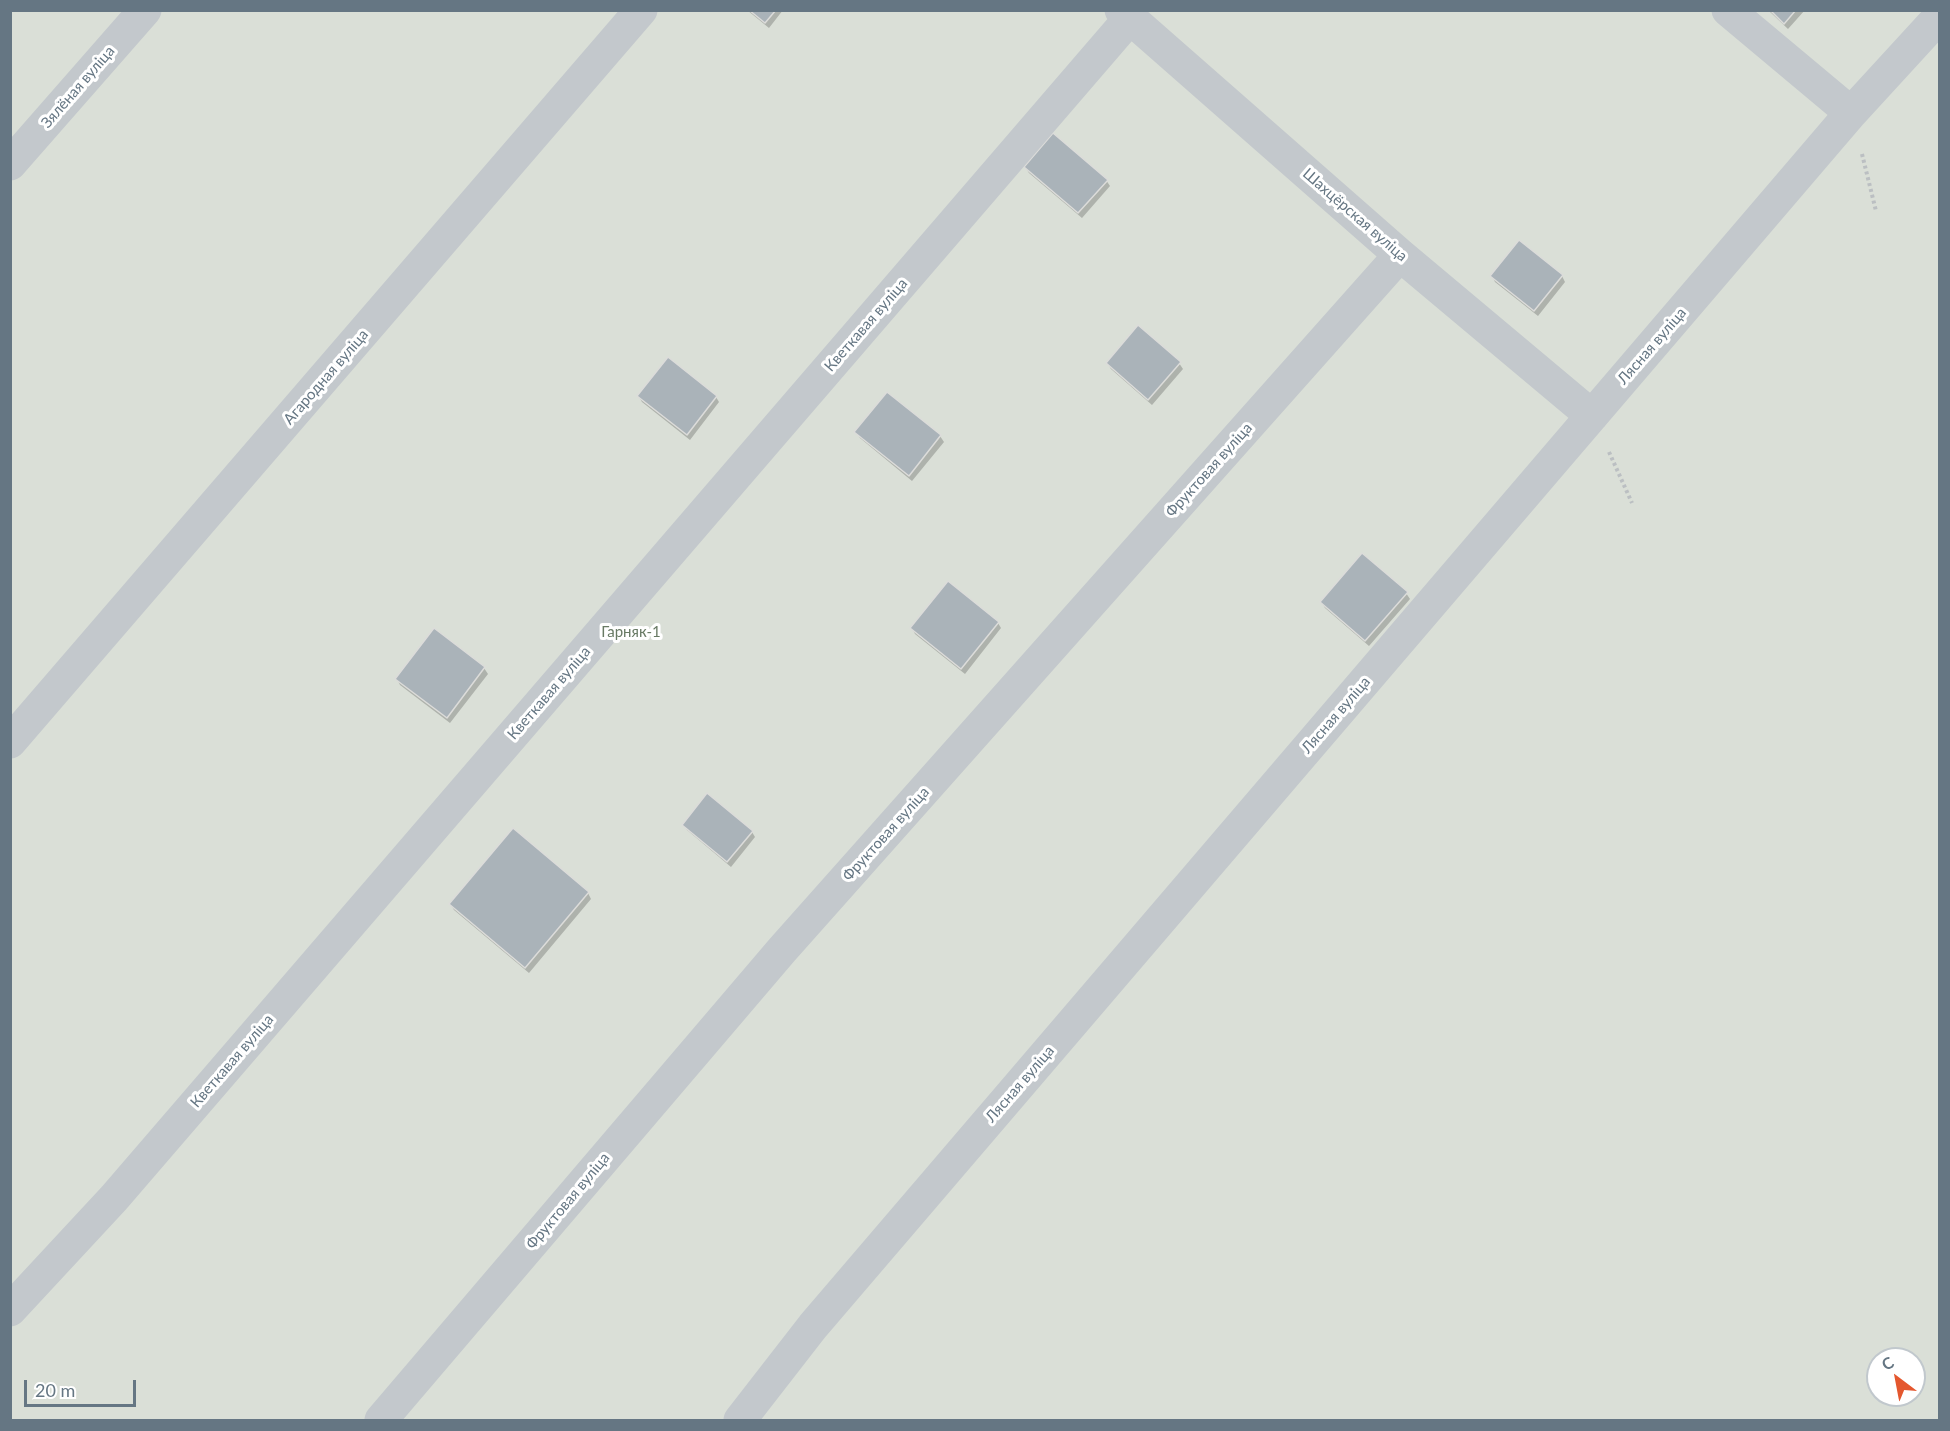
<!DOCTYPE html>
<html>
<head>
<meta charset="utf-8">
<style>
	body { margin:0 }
	#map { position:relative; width:1950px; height:1431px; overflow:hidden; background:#fafaf8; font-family:Lato,sans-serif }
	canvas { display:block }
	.frame { position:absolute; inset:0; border:12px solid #657683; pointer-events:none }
	.north { position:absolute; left:1866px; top:1347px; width:60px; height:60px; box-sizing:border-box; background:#fff; border:2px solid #c1c8cd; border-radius:50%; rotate:328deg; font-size:16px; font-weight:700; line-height:24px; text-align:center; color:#657683 }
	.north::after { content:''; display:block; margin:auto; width:21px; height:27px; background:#e4572e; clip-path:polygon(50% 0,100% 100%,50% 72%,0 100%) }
	.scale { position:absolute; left:24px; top:1380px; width:112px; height:27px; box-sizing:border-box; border:3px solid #657683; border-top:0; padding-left:8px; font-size:18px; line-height:21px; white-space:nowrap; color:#657683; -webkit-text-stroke:4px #fff; paint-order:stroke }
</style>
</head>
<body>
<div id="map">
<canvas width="1950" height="1431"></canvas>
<div class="frame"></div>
<div class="north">С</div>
<div class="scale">20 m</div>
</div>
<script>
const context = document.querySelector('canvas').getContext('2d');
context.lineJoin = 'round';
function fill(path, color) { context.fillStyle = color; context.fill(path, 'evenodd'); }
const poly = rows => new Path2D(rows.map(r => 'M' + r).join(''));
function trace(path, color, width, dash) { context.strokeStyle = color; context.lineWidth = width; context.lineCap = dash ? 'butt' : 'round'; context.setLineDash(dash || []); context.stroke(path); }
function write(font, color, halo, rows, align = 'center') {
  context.font = font + ' Lato,sans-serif'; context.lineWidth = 6; context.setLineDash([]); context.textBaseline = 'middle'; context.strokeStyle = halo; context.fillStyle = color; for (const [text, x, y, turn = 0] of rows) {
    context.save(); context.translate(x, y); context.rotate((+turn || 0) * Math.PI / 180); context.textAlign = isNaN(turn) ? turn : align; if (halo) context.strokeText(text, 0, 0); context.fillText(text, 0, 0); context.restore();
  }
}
fill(poly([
	[10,11,1939,11,1939,1420,11,1420],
	[1878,1359,1914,1359,1914,1395,1878,1395]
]), '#dadfd7');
fill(poly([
	[747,10,783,10,769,28],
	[1768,10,1805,10,1788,29],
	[1025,167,1106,180,1110,186,1082,218,1029,173],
	[1492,276,1562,276,1565,282,1538,316,1495,282],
	[1107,363,1179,363,1183,369,1152,405,1111,369],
	[639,397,716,397,719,402,690,440,642,402],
	[856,432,940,436,944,442,912,481,860,438],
	[1406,593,1410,599,1369,646,1325,608,1322,603],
	[998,623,1001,628,965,674,915,634,912,628],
	[484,668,488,674,450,723,400,685,397,679],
	[684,825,752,832,755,837,731,867,687,830],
	[588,893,591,899,529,973,454,910,451,905]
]), '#0003');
const building = poly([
	[749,10,776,10,765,23,749,10],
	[1770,10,1796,10,1784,24,1770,10],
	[1053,133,1108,180,1078,213,1024,167,1053,133],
	[1519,240,1563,275,1534,311,1490,276,1519,240],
	[1138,325,1181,362,1148,400,1106,363,1138,325],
	[668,357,717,396,687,435,637,396,668,357],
	[887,392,941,435,909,476,854,432,887,392],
	[1362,553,1408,592,1365,641,1320,602,1362,553],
	[948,581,999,622,961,669,910,628,948,581],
	[434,628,485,667,447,718,395,679,434,628],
	[707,793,753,831,727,862,682,825,707,793],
	[513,828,589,892,525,968,449,904,513,828]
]);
fill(building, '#aab3b9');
trace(building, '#dcdcda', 1.5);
trace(poly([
	[1862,154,1876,211],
	[1609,452,1632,503]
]), '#bbbfc2', 4, [3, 3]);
trace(poly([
	[1121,10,1400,255,1592,416],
	[1728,10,1851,113],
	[10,164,145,10],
	[10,742,641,10],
	[10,1310,114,1198,1130,18],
	[381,1420,782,950,1400,255],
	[740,1420,813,1326,1851,113,1940,16]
]), '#c3c8cc', 33);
write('15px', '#657683', '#fff', [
	["Зялёная вуліца",78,87,-49],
	["Шахцёрская вуліца",1355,215,41],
	["Кветкавая вуліца",866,325,-49],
	["Лясная вуліца",1652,346,-49],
	["Агародная вуліца",326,377,-49],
	["Фруктовая вуліца",1209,470,-48],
	["Кветкавая вуліца",549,693,-49],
	["Лясная вуліца",1336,715,-49],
	["Фруктовая вуліца",886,834,-48],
	["Кветкавая вуліца",232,1061,-49],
	["Лясная вуліца",1020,1084,-49],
	["Фруктовая вуліца",568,1201,-50]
]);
write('15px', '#687a64', '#fff', [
	["Гарняк-1",631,632]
]);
</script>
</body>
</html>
